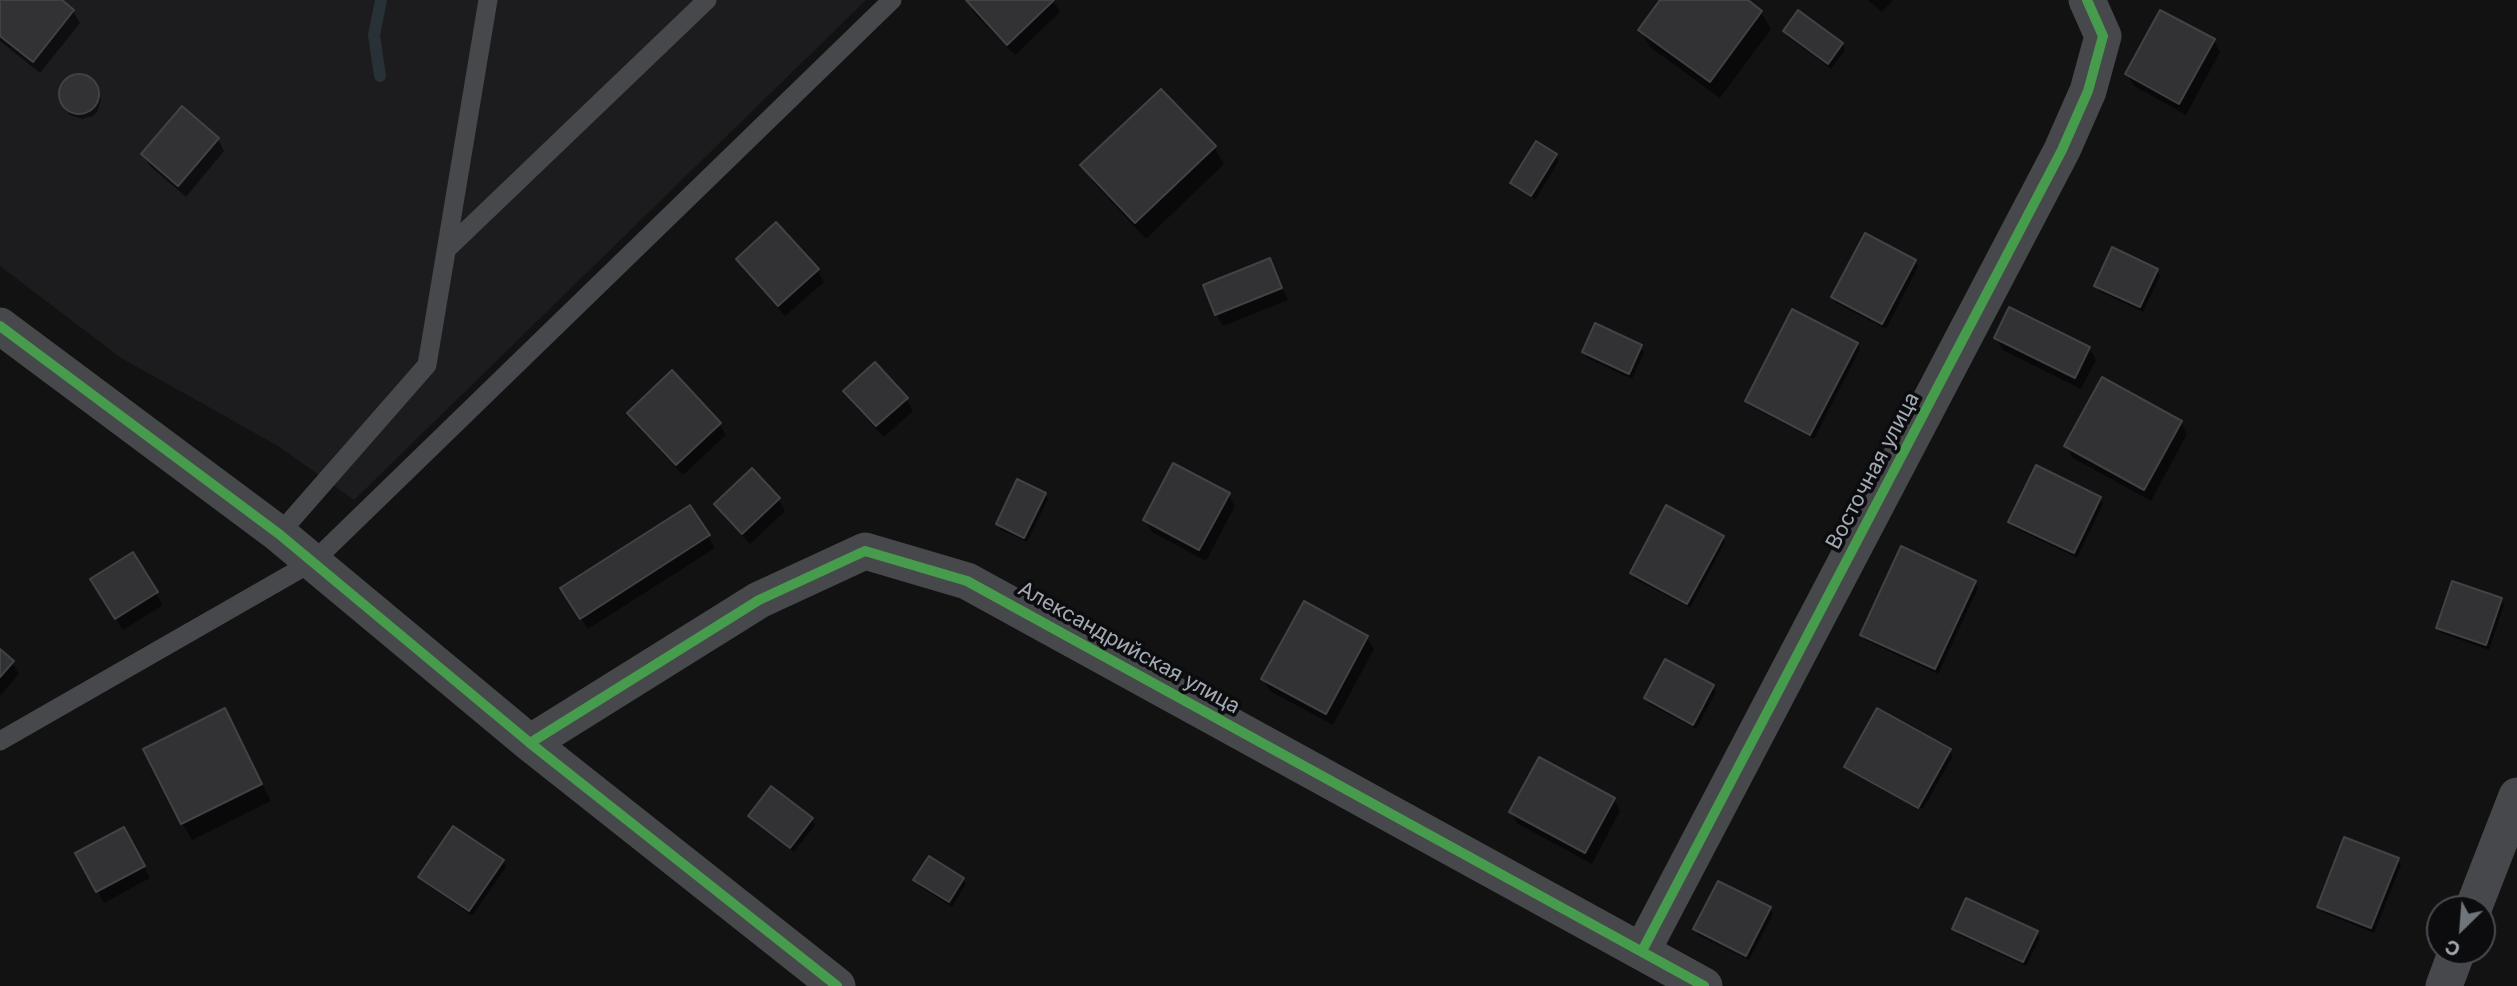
<!DOCTYPE html>
<html>
<head>
<meta charset="utf-8">
<style>
	body { margin:0 }
	#map { position:relative; width:2517px; height:986px; overflow:hidden; background:#121212; font-family:Inter,sans-serif }
	canvas { display:block }
	.north { position:absolute; left:2426px; top:895px; width:70px; height:70px; box-sizing:border-box; background:#0c0c0e; border:2px solid #484b50; border-radius:50%; rotate:205deg; font-size:19px; font-weight:700; line-height:28px; text-align:center; color:#a2aab4 }
	.north::after { content:''; display:block; margin:auto; width:24px; height:32px; background:#70757b; clip-path:polygon(50% 0,100% 100%,50% 72%,0 100%) }
</style>
</head>
<body>
<div id="map">
<canvas width="2517" height="986"></canvas>
<div class="north">С</div>
</div>
<script>
const context = document.querySelector('canvas').getContext('2d');
context.lineJoin = 'round';
function fill(path, color) { context.fillStyle = color; context.fill(path, 'evenodd'); }
const poly = rows => new Path2D(rows.map(r => 'M' + r).join(''));
function trace(path, color, width, dash) { context.strokeStyle = color; context.lineWidth = width; context.lineCap = dash ? 'butt' : 'round'; context.setLineDash(dash || []); context.stroke(path); }
function write(font, color, halo, rows, align = 'center') {
  context.font = font + ' Inter,sans-serif'; context.lineWidth = 7; context.setLineDash([]); context.textBaseline = 'middle'; context.strokeStyle = halo; context.fillStyle = color; for (const [text, x, y, turn = 0] of rows) {
    context.save(); context.translate(x, y); context.rotate((+turn || 0) * Math.PI / 180); context.textAlign = isNaN(turn) ? turn : align; if (halo) context.strokeText(text, 0, 0); context.fillText(text, 0, 0); context.restore();
  }
}
fill(poly([
	[0,0,866,0,354,500,278,446,121,358,0,266]
]), '#1c1c1e');
fill(poly([
	[0,0,59,0,73,11,80,23,40,73,0,41],
	[968,0,1053,0,1060,12,1015,55,974,13],
	[1662,0,1745,0,1761,12,1771,29,1720,98,1650,47,1640,30],
	[1868,0,1893,0,1882,12],
	[1785,32,1842,44,1845,50,1831,69,1788,37],
	[2213,40,2220,52,2186,115,2134,86,2127,74],
	[76,75,82,75,93,82,101,100,97,112,93,116,82,119,70,115,67,110,60,92,66,81],
	[218,139,224,151,186,197,150,166,143,155],
	[1214,147,1224,164,1146,239,1093,182,1083,165],
	[1556,155,1559,161,1535,200,1516,188,1512,183],
	[1866,235,1915,262,1918,267,1886,329,1836,303,1833,297],
	[738,259,817,270,824,282,785,316,745,271],
	[1269,260,1288,300,1223,326,1216,314],
	[2157,270,2160,276,2143,312,2099,291,2096,286],
	[1996,338,2089,348,2096,360,2081,389,2003,350],
	[1857,344,1860,349,1814,439,1750,406,1747,401],
	[1641,347,1644,352,1632,379,1587,358,1584,352],
	[846,392,906,399,913,411,884,437,852,403],
	[629,413,719,424,726,435,683,475,636,425],
	[2181,422,2187,434,2151,501,2073,458,2066,446],
	[751,470,779,500,785,511,750,544,723,516,716,504],
	[1045,494,1048,499,1027,542,1001,530,998,524],
	[1228,494,1235,506,1206,561,1152,532,1145,520],
	[2100,498,2103,504,2077,558,2013,527,2010,522],
	[708,536,715,548,588,629,569,601],
	[1722,537,1725,542,1690,608,1635,579,1632,573],
	[132,554,163,605,123,630,99,591],
	[1975,582,1978,588,1938,674,1865,640,1862,635],
	[2501,600,2504,605,2489,650,2441,633,2438,628],
	[1304,603,1367,638,1374,649,1333,725,1270,691,1263,679],
	[0,651,12,662,19,674,0,696],
	[1712,686,1716,692,1696,729,1649,704,1646,698],
	[234,728,271,801,192,840,182,823],
	[1950,751,1953,756,1923,809,1848,767,1848,771,1846,767],
	[1614,799,1620,811,1592,864,1518,824,1511,812],
	[750,816,812,819,815,825,794,852,753,822],
	[130,841,150,878,104,903,78,854],
	[2397,859,2401,865,2374,933,2322,912,2319,906],
	[503,861,506,867,472,916,424,882,420,877],
	[963,879,966,884,952,907,919,886,916,881],
	[1769,908,1773,914,1749,960,1698,935,1695,929],
	[1954,929,2036,932,2040,938,2026,966,1957,934]
]), '#0007');
trace(poly([
	[380,76,374,35,381,0]
]), '#283135', 12);
const building = poly([
	[0,0,62,0,74,10,33,62,0,36,0,0],
	[966,0,1054,0,1007,45,966,0],
	[1660,0,1748,0,1762,11,1710,82,1638,30,1660,0],
	[1798,10,1843,43,1828,64,1783,31,1798,10],
	[2160,10,2215,39,2179,104,2125,74,2160,10],
	'59 94a20 20 0 1 1 40 0a20 20 0 1 1-40 0Z',
	[1161,89,1216,146,1135,223,1080,165,1161,89],
	[182,106,219,138,178,186,141,154,182,106],
	[1536,141,1557,154,1531,196,1510,183,1536,141],
	[776,222,819,269,778,306,736,259,776,222],
	[1865,233,1916,260,1882,324,1831,297,1865,233],
	[2112,247,2158,269,2140,307,2094,286,2112,247],
	[1270,258,1282,288,1215,315,1203,285,1270,258],
	[2009,307,2090,347,2075,378,1994,338,2009,307],
	[1792,309,1858,343,1810,435,1745,401,1792,309],
	[1595,323,1642,345,1629,374,1582,352,1595,323],
	[875,362,908,398,876,426,843,391,875,362],
	[672,370,721,423,676,465,627,413,672,370],
	[2102,377,2182,421,2144,490,2064,446,2102,377],
	[1173,463,1230,493,1199,550,1143,520,1173,463],
	[2036,465,2101,497,2074,553,2008,522,2036,465],
	[752,468,780,498,742,534,714,504,752,468],
	[1017,479,1046,493,1024,538,996,524,1017,479],
	[690,505,710,535,580,619,560,588,690,505],
	[1666,505,1724,536,1687,604,1630,573,1666,505],
	[1901,546,1976,581,1935,669,1860,635,1901,546],
	[133,552,158,592,115,619,90,579,133,552],
	[2452,581,2502,598,2486,645,2436,628,2452,581],
	[1304,601,1368,636,1326,714,1261,679,1304,601],
	[0,649,14,661,0,677,0,649],
	[1665,659,1714,685,1693,725,1644,698,1665,659],
	[225,708,262,784,181,824,143,749,225,708],
	[1877,708,1951,749,1918,808,1844,767,1877,708],
	[1539,757,1615,798,1585,853,1509,812,1539,757],
	[771,786,813,818,790,848,748,816,771,786],
	[453,826,504,860,469,911,418,877,453,826],
	[124,827,145,866,96,892,75,853,124,827],
	[2344,837,2399,858,2371,928,2317,907,2344,837],
	[929,856,964,878,949,902,913,880,929,856],
	[1718,881,1771,907,1746,956,1693,929,1718,881],
	[1966,898,2038,931,2023,962,1952,929,1966,898]
]);
fill(building, '#323235');
trace(building, '#404346', 2);
trace(poly([
	[446,250,707,0],
	[279,534,427,365,488,0],
	[0,741,314,561,892,0]
]), '#46484b', 19);
trace(poly([
	[0,326,279,534,530,743,837,986],
	[530,743,759,600,865,551,967,581,1704,986],
	[2473,909,2517,796],
	[1642,951,2062,150,2088,91,2103,36,2087,0],
	[2444,986,2457,951]
]), '#46484b', 37);
trace(poly([
	[0,326,279,534,530,743,837,986],
	[530,743,759,600,865,551,967,581,1704,986],
	[1642,951,2062,150,2088,91,2103,36,2087,0]
]), '#469c4c', 10);
write('21px', '#a2aab4', '#0c0c0e', [
	["Восточная улица",1873,471,-62],
	["Александрийская улица",1129,648,29]
]);
</script>
</body>
</html>
